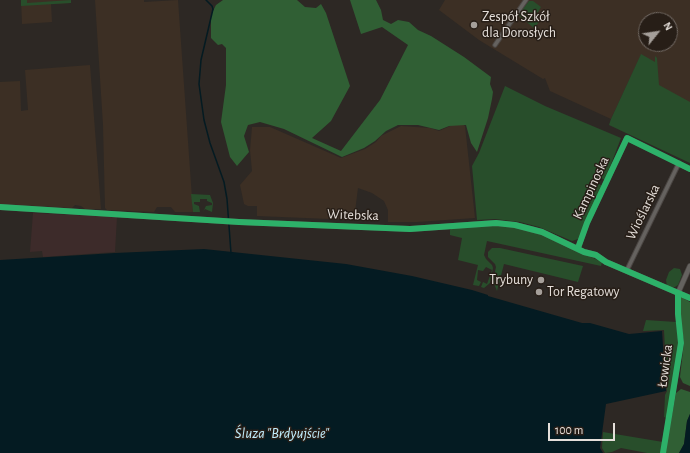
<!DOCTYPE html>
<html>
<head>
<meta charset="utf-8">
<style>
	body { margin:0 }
	#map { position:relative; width:690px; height:453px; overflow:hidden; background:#2d2824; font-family:"Alegreya Sans",sans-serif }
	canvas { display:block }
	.north { position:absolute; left:638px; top:12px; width:40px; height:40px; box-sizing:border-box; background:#271e17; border:1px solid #736b65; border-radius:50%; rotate:60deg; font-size:11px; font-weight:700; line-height:16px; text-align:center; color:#e5dfda }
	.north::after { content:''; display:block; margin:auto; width:14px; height:18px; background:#a59f9a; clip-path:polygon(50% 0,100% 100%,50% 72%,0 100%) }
	.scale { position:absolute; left:548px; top:423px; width:67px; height:18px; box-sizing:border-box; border:2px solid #e5dfda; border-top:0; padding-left:5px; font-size:12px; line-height:14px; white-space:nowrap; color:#e5dfda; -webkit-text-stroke:3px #271e17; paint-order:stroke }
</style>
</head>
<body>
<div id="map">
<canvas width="690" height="453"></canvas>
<div class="north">N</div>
<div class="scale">100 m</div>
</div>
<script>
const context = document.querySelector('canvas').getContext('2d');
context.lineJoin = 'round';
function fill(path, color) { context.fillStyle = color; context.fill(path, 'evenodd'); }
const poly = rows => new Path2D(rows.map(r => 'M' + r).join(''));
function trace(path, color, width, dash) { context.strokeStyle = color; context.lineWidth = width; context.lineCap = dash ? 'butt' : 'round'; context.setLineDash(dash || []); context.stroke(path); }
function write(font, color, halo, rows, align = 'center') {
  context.font = font + ' "Alegreya Sans",sans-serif'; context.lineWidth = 3; context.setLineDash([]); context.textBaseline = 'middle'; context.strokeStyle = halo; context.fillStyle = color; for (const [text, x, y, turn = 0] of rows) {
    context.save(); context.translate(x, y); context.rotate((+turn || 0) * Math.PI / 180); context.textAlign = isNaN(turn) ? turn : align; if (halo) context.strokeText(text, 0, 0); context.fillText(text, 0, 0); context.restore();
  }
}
fill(poly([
	[33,213,117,217,115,252,43,257,42,251,30,252]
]), '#3d2b2a');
fill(poly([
	[21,0,71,0,71,3,51,4,52,22,22,24],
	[95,0,144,0,144,2,178,0,193,212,175,212,171,207,157,207,154,212,107,210,105,208,103,125],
	[445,0,690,0,690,108,657,87,641,55,611,119,550,91,545,78,543,79,479,40,439,10],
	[646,20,670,20,670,44,646,44],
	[90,65,101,209,85,209,81,206,75,205,72,208,0,204,0,82,20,81,21,111,28,110,25,70],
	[459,122,465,126,475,218,417,222,388,222,388,210,384,201,372,193,358,188,354,220,257,216,257,206,248,206,244,204,240,185,252,171,250,150,252,127,270,127,341,158,365,149,376,142,381,136,401,126,430,128,439,131]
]), '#3c2f24');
fill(poly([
	[21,0,27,0,27,3,71,0,71,3,21,6],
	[529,1,533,1,541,7,535,17,540,21,534,28,518,15],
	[641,54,655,62,655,56,657,58,659,85,690,102,690,163,609,125,611,119],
	[505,86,545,106,621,138,605,180,601,178,598,183,602,186,585,222,578,239,572,241,539,227,520,222,495,219,477,220,472,166,479,153],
	[191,194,210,195,213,203,212,212,205,209,203,212,206,206,212,205,212,203,207,201,207,199,200,199,200,202,194,202,194,204,199,206,200,212,193,212],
	[496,225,520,228,545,236,602,262,601,266,487,241,484,255,486,259,492,265,493,268,490,283,484,288,481,287,483,282,487,284,492,270,486,267,483,271,478,270,477,280,481,282,479,286,473,285,478,265,458,260,462,238,450,235,450,230,452,228],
	[492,248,500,248,583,266,578,282,504,264,497,291,493,281,496,267,495,264,488,257,488,252],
	[674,268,680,269,682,275,678,285,675,287,670,287,667,286,666,280,669,272],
	[646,320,676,322,679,345,667,418,664,417,665,395,667,391,664,330,643,331],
	[603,432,663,442,661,453,647,453,621,448,612,452,605,453,602,448]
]), '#284e2b');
fill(poly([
	[223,0,297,0,305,7,316,8,321,4,326,13,350,86,331,121,312,138,341,151,380,100,408,45,382,27,361,34,350,0,376,0,381,10,383,20,391,24,398,20,409,22,418,30,431,36,464,57,491,77,490,84,493,92,492,99,488,118,477,152,471,143,466,125,449,126,439,130,418,125,398,125,386,131,375,141,364,148,342,157,284,129,260,122,248,125,244,136,249,152,237,166,230,157,221,122,226,85,226,48,222,44,218,45,211,38,211,15,216,5],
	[681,297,690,302,690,386,683,383,680,377,684,342,679,312],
	[681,389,690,392,690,414,687,421,684,444,679,453,665,453,676,393]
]), '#305f34');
fill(poly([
	[204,249,346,264,412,276,472,290,488,295,488,296,575,321,582,323,590,323,629,334,662,331,666,391,606,404,600,448,603,453,0,453,0,260,115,253],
	[690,414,690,453,679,453,684,444,687,421]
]), '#041b22');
trace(poly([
	[206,0,212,6,213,9,201,60,199,84,204,120,210,143,224,182,227,199,231,253]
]), '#041b22', 1.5);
const minor = poly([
	[495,45,526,0],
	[578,248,587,223,627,138,690,169],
	[627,270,679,163],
	[665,442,681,343,678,314,678,293]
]);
const tertiary = poly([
	[0,207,239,222,410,229,496,223,515,225,542,232,584,252,596,255,606,262,690,298],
	[678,293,690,266]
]);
trace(minor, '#4b4643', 5.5);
trace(tertiary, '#4b4643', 6);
trace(minor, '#65625f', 3.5);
trace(tertiary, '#65625f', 4.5);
trace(poly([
	[0,207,239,222,410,229,496,223,515,225,542,232,584,252,596,255,606,262,690,298],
	[578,248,587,223,627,138,690,169],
	[663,453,681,343,678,314,678,293]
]), '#2db169', 6);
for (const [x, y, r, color] of [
	[474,25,4,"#a59f9a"],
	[541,280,4,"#a59f9a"],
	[539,292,4,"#a59f9a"]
]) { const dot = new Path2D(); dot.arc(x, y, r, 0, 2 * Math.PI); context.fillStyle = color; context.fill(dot); trace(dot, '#271e17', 1.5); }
write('14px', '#e5dfda', '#271e17', [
	["Zespół Szkół",482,17],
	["dla Dorosłych",482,33],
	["Trybuny",533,280,"right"],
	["Tor Regatowy",547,292]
], 'left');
write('14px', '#e5dfda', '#271e17', [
	["Kampinoska",591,188,-65],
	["Wioślarska",643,212,-64],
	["Witebska",353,215,2],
	["Łowicka",665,366,-82]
]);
write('italic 15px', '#c0edfc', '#271e17', [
	["Śluza \"Brdyujście\"",282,433]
]);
</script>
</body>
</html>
